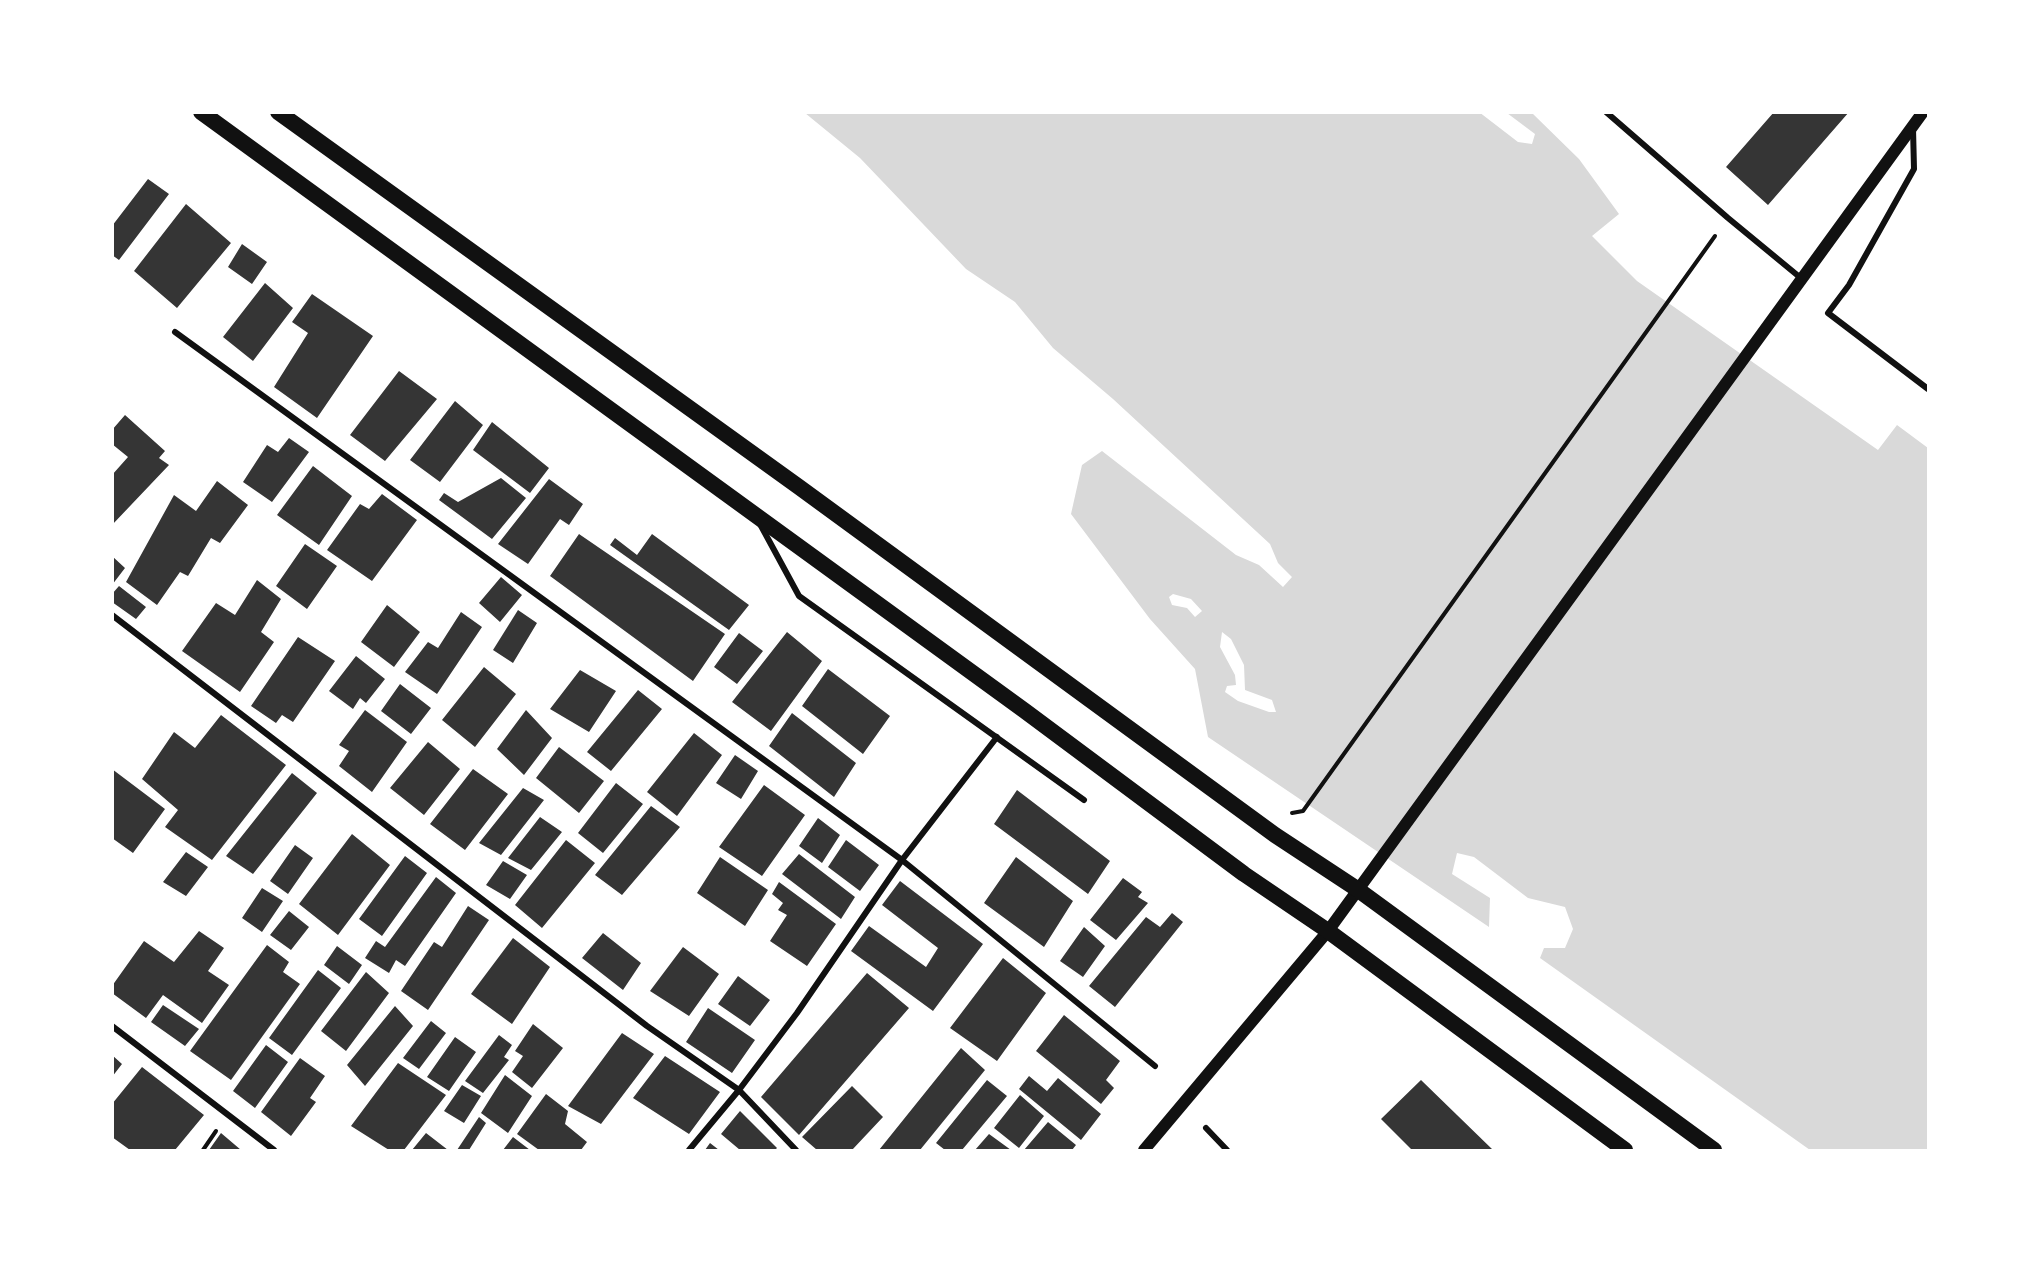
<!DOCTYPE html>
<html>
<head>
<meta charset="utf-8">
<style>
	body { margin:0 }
	#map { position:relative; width:2041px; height:1263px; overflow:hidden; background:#fff; font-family:"Source Sans 3",sans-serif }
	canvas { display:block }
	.frame { position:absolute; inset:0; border:114px solid #fff; pointer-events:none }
</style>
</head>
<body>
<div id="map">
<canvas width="2041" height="1263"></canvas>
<div class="frame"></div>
</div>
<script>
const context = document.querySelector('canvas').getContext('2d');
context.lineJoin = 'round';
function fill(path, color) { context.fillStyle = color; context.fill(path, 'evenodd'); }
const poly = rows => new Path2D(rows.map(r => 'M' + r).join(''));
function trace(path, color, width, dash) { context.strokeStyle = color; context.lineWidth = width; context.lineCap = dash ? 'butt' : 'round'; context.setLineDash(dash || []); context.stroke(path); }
fill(poly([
	[1479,112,1518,142,1532,144,1535,134,1507,113,1532,113,1579,159,1619,214,1592,236,1637,281,1878,450,1897,425,1928,448,1928,1150,1810,1150,1540,958,1544,948,1565,948,1573,929,1565,907,1528,898,1474,857,1457,853,1452,874,1490,898,1489,927,1208,737,1195,669,1150,619,1071,514,1082,465,1102,451,1236,555,1259,565,1283,587,1292,577,1278,563,1270,544,1113,399,1053,348,1015,302,966,269,860,158,805,113],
	[1173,594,1191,599,1202,611,1195,617,1187,608,1172,605,1169,597],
	[1222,632,1231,639,1244,665,1245,690,1272,700,1276,712,1269,712,1238,701,1225,692,1227,686,1236,685,1235,675,1220,647]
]), '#d9d9d9');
fill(poly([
	[1774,112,1849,112,1768,205,1726,167],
	[148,179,169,194,119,260,112,255,112,226],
	[186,204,231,243,177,308,134,271],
	[242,244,267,262,252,284,228,267],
	[265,283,293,308,253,361,223,337],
	[312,294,373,336,317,418,274,387,308,333,292,322],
	[399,371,437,399,385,461,350,435],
	[455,401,483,425,440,482,410,460],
	[125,415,165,451,159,458,169,465,112,525,112,475,128,457,112,444,112,430],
	[492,422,549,468,530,493,473,450],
	[289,438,309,452,272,502,243,482,267,445,278,452],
	[313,466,352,496,319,545,277,515],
	[501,478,526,498,492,539,439,500,444,493,458,502],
	[549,479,583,504,569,525,560,519,528,564,498,544],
	[217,481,248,505,220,543,211,538,188,576,180,572,157,605,126,582,174,495,196,511],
	[382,494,417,520,372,581,327,550,360,504,369,509],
	[579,534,725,634,693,681,550,576],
	[652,534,749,605,729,630,610,545,615,538,637,555],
	[305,544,337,566,307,609,276,586],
	[112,556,125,568,112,585],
	[501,577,522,595,500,622,479,603],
	[257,580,281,599,261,632,274,642,240,692,182,651,216,603,235,615],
	[119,586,146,607,136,619,112,602,112,594],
	[387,605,420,632,394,667,361,642],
	[518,610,537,623,513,663,493,650],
	[461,612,482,627,437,694,405,672,428,642,438,648],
	[787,632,822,661,771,731,732,702],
	[739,633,763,651,737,684,714,667],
	[298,637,335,661,293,722,282,715,276,723,251,706],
	[356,656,385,679,366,703,360,698,353,709,329,691],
	[484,667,516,694,475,747,442,720],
	[828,669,890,716,863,754,802,706],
	[580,670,616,691,589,732,550,709],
	[400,684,431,708,411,734,381,711],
	[638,690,662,709,611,771,587,752],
	[365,710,407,742,372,792,339,766,349,751,339,745],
	[526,710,552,738,524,775,497,749],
	[792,713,856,763,834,797,769,746],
	[221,715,286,765,212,860,165,827,178,810,142,779,174,732,195,748],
	[694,733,722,755,677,816,647,792],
	[428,742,460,769,424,815,390,788],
	[559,747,604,781,579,813,536,778],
	[735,755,758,771,741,799,716,783],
	[112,769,165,809,133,853,112,838],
	[473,769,508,794,465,850,430,824],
	[292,773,317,793,253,874,226,856],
	[616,783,643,804,603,853,578,833],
	[764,785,805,815,762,876,719,847],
	[523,788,544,800,501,855,479,843],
	[1017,790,1110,861,1088,894,994,824],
	[651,806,680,827,622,895,595,875],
	[540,817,562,832,531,870,508,858],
	[818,818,840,835,822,863,799,846],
	[352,834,390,865,338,935,299,904],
	[566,840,595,863,542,928,515,905],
	[846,840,879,865,860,891,828,867],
	[295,845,313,858,288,894,270,881],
	[186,852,208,867,186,896,163,882],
	[799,854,855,897,841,919,782,874],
	[405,856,427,873,382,936,359,919],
	[720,857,768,890,745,926,697,893],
	[1016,857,1073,901,1044,947,984,903],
	[503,861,527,875,510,899,486,885],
	[436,877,456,893,405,966,396,960,389,973,365,958,376,941,385,947],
	[1123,878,1142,892,1138,897,1148,903,1116,940,1090,920],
	[900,881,983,944,933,1011,851,951,869,926,926,967,938,948,882,905],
	[779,882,836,924,807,966,770,941,787,915,778,910,783,903,772,894],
	[262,888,283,901,262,932,242,918],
	[468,906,489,920,428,1010,401,991,434,942,442,947],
	[289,911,309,927,291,950,270,935],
	[1172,913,1183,922,1115,1007,1089,986,1146,917,1160,927],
	[1084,927,1105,946,1083,977,1060,961],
	[199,931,224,948,208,971,229,985,202,1023,163,995,146,1018,112,993,112,986,144,941,174,962],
	[603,933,641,963,623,990,582,958],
	[513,938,550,967,512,1024,471,994],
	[267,945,289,962,283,972,300,984,231,1080,190,1051],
	[337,946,362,965,349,984,324,965],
	[683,947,719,974,689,1016,650,991],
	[1003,958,1046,993,997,1061,950,1028],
	[318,970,341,988,292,1055,269,1038],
	[366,972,389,993,346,1051,321,1031],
	[867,973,909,1008,799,1135,761,1097],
	[738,976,770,1000,750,1026,718,1004],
	[163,1005,199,1029,185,1046,151,1022],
	[395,1006,413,1026,365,1086,347,1065],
	[708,1008,755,1040,732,1073,686,1042],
	[1064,1015,1120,1061,1106,1080,1114,1088,1101,1104,1036,1051],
	[431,1021,446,1033,419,1069,403,1058],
	[533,1024,563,1048,532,1088,512,1072,523,1056,515,1051],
	[622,1033,654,1054,601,1124,568,1106],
	[499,1035,512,1045,504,1057,509,1060,483,1093,465,1081],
	[455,1037,476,1052,449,1091,427,1077],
	[266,1045,288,1062,255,1108,233,1091],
	[961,1048,985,1070,920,1150,879,1150],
	[112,1055,122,1064,112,1077],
	[665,1056,720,1092,689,1134,633,1098],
	[300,1058,325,1076,310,1098,316,1102,291,1136,261,1112],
	[398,1063,446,1095,404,1150,389,1150,351,1126],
	[142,1067,204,1115,175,1150,130,1150,112,1137,112,1104],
	[505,1075,532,1096,508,1133,481,1113],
	[1029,1076,1047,1091,1058,1078,1101,1114,1081,1140,1019,1089],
	[987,1080,1007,1096,962,1150,945,1150,936,1143],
	[1421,1080,1493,1150,1412,1150,1381,1119],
	[462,1085,481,1096,464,1123,444,1111],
	[852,1086,883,1117,852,1150,817,1150,802,1137],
	[546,1094,568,1111,565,1124,587,1142,581,1150,539,1150,517,1134],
	[1020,1095,1044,1116,1019,1148,994,1128],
	[740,1111,777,1148,775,1150,740,1150,721,1134],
	[479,1117,486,1123,469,1150,457,1150],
	[1048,1122,1076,1145,1072,1150,1024,1150],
	[221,1133,241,1150,209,1150],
	[426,1133,448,1150,412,1150],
	[989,1134,1011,1150,975,1150],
	[513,1137,530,1150,503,1150],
	[710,1143,719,1150,705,1150]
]), '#353535');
trace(poly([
	[1292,813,1303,811,1715,236],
	[203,1150,216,1131]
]), '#111', 4);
trace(poly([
	[1606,112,1728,218,1802,279],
	[1913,128,1914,169,1849,285,1828,313,1928,389],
	[175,332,902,860,1155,1066],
	[760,524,799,596,1084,800],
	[112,615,647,1026,739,1090,796,1150],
	[112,1026,274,1150],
	[1206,1128,1227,1150],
	[689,1150,739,1090,797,1013,902,860,997,737]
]), '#111', 6);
trace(poly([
	[1144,1150,1328,931,1923,112]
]), '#111', 12);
trace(poly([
	[201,112,1025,711,1244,874,1328,931,1625,1150],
	[278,112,799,487,1275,835,1357,889,1714,1150]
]), '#111', 16);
</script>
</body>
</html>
